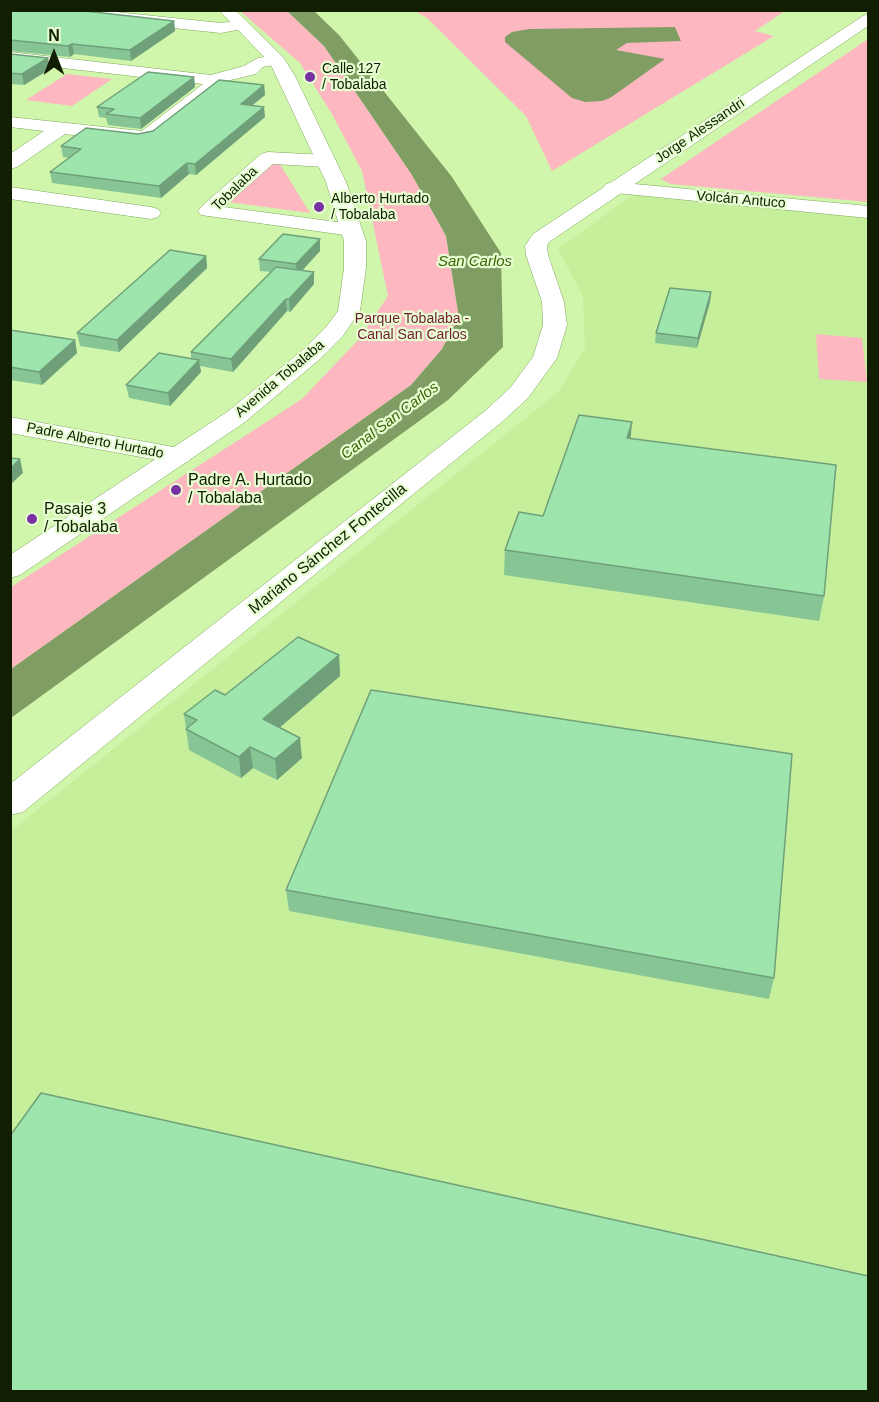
<!DOCTYPE html>
<html>
<head>
<meta charset="utf-8">
<style>
	body { margin:0 }
	#map { position:relative; width:879px; height:1402px; overflow:hidden; background:#d0f6ab; font-family:Arial,sans-serif }
	canvas { display:block }
	.frame { position:absolute; inset:0; border:12px solid #111e02; pointer-events:none }
	.north { position:absolute; left:24px; top:24px; width:60px; height:60px; -webkit-text-stroke:4px #e6fed1; paint-order:stroke; rotate:0deg; font-size:16px; font-weight:700; line-height:24px; text-align:center; color:#111e02 }
	.north::after { content:''; display:block; margin:auto; width:21px; height:27px; background:#111e02; clip-path:polygon(50% 0,100% 100%,50% 72%,0 100%) }
</style>
</head>
<body>
<div id="map">
<canvas width="879" height="1402"></canvas>
<div class="frame"></div>
<div class="north">N</div>
</div>
<script>
const context = document.querySelector('canvas').getContext('2d');
context.lineJoin = 'round';
function fill(path, color) { context.fillStyle = color; context.fill(path, 'evenodd'); }
const poly = rows => new Path2D(rows.map(r => 'M' + r).join(''));
function trace(path, color, width, dash) { context.strokeStyle = color; context.lineWidth = width; context.lineCap = dash ? 'butt' : 'round'; context.setLineDash(dash || []); context.stroke(path); }
function write(font, color, halo, rows, align = 'center') {
  context.font = font + ' Arial,sans-serif'; context.lineWidth = 4.5; context.setLineDash([]); context.textBaseline = 'middle'; context.strokeStyle = halo; context.fillStyle = color; for (const [text, x, y, turn = 0] of rows) {
    context.save(); context.translate(x, y); context.rotate((+turn || 0) * Math.PI / 180); context.textAlign = isNaN(turn) ? turn : align; if (halo) context.strokeText(text, 0, 0); context.fillText(text, 0, 0); context.restore();
  }
}
fill(poly([
	[632,195,868,217,868,1391,11,1392,11,831,558,392,585,348,583,296,558,249]
]), '#c6ef9c');
fill(poly([
	[240,11,287,11,324,46,412,175,446,236,458,312,454,326,442,349,411,385,11,669,11,587,302,399,360,338,388,296,362,171,332,114,300,63],
	[415,11,785,11,755,31,774,36,552,171,526,116,427,18],
	[868,39,868,202,671,184,661,179],
	[67,74,112,79,72,106,26,100],
	[276,158,310,213,228,202],
	[816,334,862,338,867,382,819,379]
]), '#fdb7c0');
fill(poly([
	[287,11,314,11,339,35,452,177,501,253,503,347,448,400,11,718,11,669,411,385,442,349,454,326,458,312,446,236,412,175,324,46],
	[675,27,681,41,627,43,616,50,665,59,610,98,602,101,585,102,572,98,505,42,505,37,512,32,529,29]
]), '#809d63');
const street = poly([
	[41,10,97,10,221,23,242,20,250,25,247,28,221,33,48,15,41,10],
	[10,52,211,75,244,66,258,58,277,55,285,60,283,63,263,67,256,74,222,82,220,87,154,140,140,143,65,134,17,167,10,169,10,154,44,131,10,127,10,117,142,131,203,84,10,62,10,52],
	[268,152,326,155,333,157,336,161,333,165,326,167,273,164,224,207,352,224,359,226,362,230,359,234,352,236,201,215,198,211,201,207,261,154,268,152],
	[613,182,868,206,868,218,606,192,603,188,606,184,613,182],
	[10,187,151,207,158,209,161,213,158,217,151,219,10,199,10,187],
	[10,417,179,448,188,450,192,456,188,462,179,464,10,433,10,417]
]);
const secondary = poly([
	[219,10,235,10,283,57,295,76,346,182,366,241,366,268,360,311,342,337,320,359,245,422,20,575,10,578,10,555,227,412,304,349,326,327,338,311,344,268,344,241,326,182,270,63,219,10],
	[868,14,868,26,549,242,547,246,548,255,564,302,567,325,557,358,528,398,503,421,23,812,10,815,10,784,485,411,510,388,533,357,543,325,542,302,526,255,525,246,533,234,863,16,868,14]
]);
trace(street, '#82a55e', 1);
trace(secondary, '#82a55e', 1);
fill(street, '#fff');
fill(secondary, '#fff');
fill(poly([
	[10,10,174,21,175,31,131,61,74,54,70,57,10,51],
	[10,54,48,58,50,69,24,85,10,84],
	[194,77,195,87,141,129,108,125,106,118,99,117,97,107],
	[264,85,265,95,253,105,265,117,196,175,189,174,161,198,52,183,50,172,69,158,63,157,61,146,153,131],
	[320,239,320,251,302,271,314,284,290,312,287,311,233,372,200,366,201,372,170,406,129,398,126,385,191,358,191,352,271,272,260,271,259,259],
	[206,256,207,268,119,352,80,346,77,333],
	[711,292,710,302,697,348,655,343,656,333],
	[10,330,75,340,77,353,42,385,10,380],
	[630,439,824,596,819,621,504,575,505,550],
	[339,655,340,676,280,727,302,758,277,780,253,768,241,778,189,750,184,714],
	[286,890,774,978,769,999,289,911]
]), '#88c595');
fill(poly([
	[174,21,175,31,131,61,130,50],
	[72,44,74,54,70,57,68,46],
	[48,58,50,69,24,85,22,74],
	[194,77,195,87,141,129,140,118],
	[264,85,265,95,241,114,241,104],
	[264,107,265,117,196,175,195,164],
	[187,163,189,174,161,198,159,186],
	[320,239,320,251,297,276,296,264],
	[206,256,207,268,119,352,117,340],
	[314,272,314,284,290,312,289,299],
	[711,292,710,302,697,348,698,338],
	[286,299,287,311,233,372,231,359],
	[75,340,77,353,42,385,39,372],
	[199,360,201,372,170,406,168,393],
	[632,422,630,446,627,438],
	[20,459,23,473,10,485,10,469],
	[339,655,340,676,265,740,263,719],
	[300,738,302,758,277,780,275,759],
	[250,747,253,768,241,778,239,757]
]), '#6fa079');
const building = poly([
	[10,10,76,10,174,21,130,50,72,44,68,46,10,40,10,10],
	[10,54,48,58,22,74,10,73,10,54],
	[148,72,194,77,140,118,106,114,114,109,97,107,148,72],
	[219,80,264,85,241,104,264,107,195,164,187,163,159,186,50,172,81,149,61,146,86,128,138,134,153,131,219,80],
	[283,234,320,239,296,264,259,259,283,234],
	[170,250,206,256,117,340,77,333,170,250],
	[276,267,314,272,289,299,286,299,231,359,191,352,276,267],
	[670,288,711,292,698,338,656,333,670,288],
	[10,330,75,340,39,372,10,367,10,330],
	[159,353,199,360,168,393,126,385,159,353],
	[579,415,632,422,627,438,836,465,824,596,505,550,519,512,543,516,579,415],
	[10,458,20,459,10,469,10,458],
	[298,637,339,655,263,719,300,738,275,759,250,747,239,757,186,729,197,720,184,714,215,690,225,695,298,637],
	[371,690,792,754,774,978,286,890,371,690],
	[41,1093,868,1276,868,1392,10,1392,10,1136,41,1093]
]);
fill(building, '#9ee5ad');
trace(building, '#6fa079', 1.5);
for (const [x, y, r, color] of [
	[310,77,6,"#7830a3"],
	[319,207,6,"#7830a3"],
	[176,490,6,"#7830a3"],
	[32,519,6,"#7830a3"]
]) { const dot = new Path2D(); dot.arc(x, y, r, 0, 2 * Math.PI); context.fillStyle = color; context.fill(dot); trace(dot, '#e6fed1', 2); }
write('14px', '#111e02', '#e6fed1', [
	["Calle 127",322,69],
	["/ Tobalaba",322,85],
	["Alberto Hurtado",331,199],
	["/ Tobalaba",331,215]
], 'left');
write('14px', '#111e02', '#e6fed1', [
	["Jorge Alessandri",700,131,-34],
	["Tobalaba",235,189,-44],
	["Volcán Antuco",741,200,5],
	["Avenida Tobalaba",280,379,-40],
	["Padre Alberto Hurtado",95,441,11]
]);
write('14px', '#721d32', '#e6fed1', [
	["Parque Tobalaba -",412,319],
	["Canal San Carlos",412,335]
]);
write('italic 15px', '#41640b', '#e6fed1', [
	["San Carlos",475,262],
	["Canal San Carlos",390,421,-37]
]);
write('16px', '#111e02', '#e6fed1', [
	["Padre A. Hurtado",188,481],
	["/ Tobalaba",188,499],
	["Pasaje 3",44,510],
	["/ Tobalaba",44,528]
], 'left');
write('16px', '#111e02', '#e6fed1', [
	["Mariano Sánchez Fontecilla",328,549,-39]
]);
</script>
</body>
</html>
